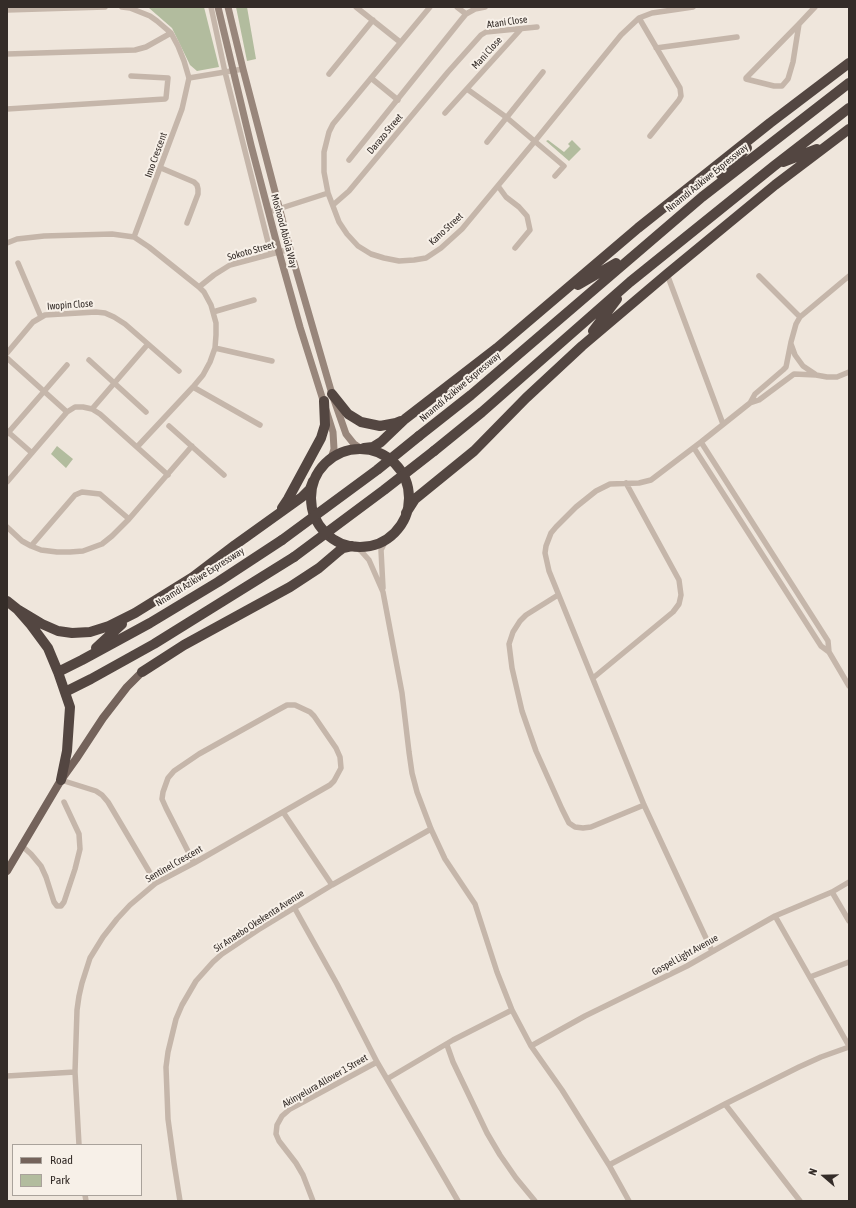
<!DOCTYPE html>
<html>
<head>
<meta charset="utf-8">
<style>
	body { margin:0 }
	#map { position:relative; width:856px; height:1208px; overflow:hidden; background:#efe6dc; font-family:"Asap Condensed",sans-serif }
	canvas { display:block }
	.frame { position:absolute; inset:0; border:8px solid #342c28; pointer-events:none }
	.legend { position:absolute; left:12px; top:1144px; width:130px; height:52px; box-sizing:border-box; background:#f7f0e8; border:1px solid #a9a29b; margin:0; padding:5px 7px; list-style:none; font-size:12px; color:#342c28 }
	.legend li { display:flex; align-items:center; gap:8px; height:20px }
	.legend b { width:20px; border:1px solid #a9a29b }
	.north { position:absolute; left:804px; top:1156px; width:40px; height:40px; -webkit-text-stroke:3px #f7f0e8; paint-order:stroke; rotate:290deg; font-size:11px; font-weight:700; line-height:16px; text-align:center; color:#342c28 }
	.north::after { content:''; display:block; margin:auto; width:14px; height:18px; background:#342c28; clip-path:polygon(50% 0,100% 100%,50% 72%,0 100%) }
</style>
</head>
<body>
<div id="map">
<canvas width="856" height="1208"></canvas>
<div class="frame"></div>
<ul class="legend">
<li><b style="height:5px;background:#74635b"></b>Road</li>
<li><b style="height:11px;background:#b2bc9e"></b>Park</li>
</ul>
<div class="north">N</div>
</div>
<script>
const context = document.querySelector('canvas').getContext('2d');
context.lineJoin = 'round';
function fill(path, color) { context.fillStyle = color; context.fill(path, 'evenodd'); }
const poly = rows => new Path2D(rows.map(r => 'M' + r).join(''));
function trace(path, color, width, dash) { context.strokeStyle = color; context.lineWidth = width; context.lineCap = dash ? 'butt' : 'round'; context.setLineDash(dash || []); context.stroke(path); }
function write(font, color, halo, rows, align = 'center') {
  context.font = font + ' "Asap Condensed",sans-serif'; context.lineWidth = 4; context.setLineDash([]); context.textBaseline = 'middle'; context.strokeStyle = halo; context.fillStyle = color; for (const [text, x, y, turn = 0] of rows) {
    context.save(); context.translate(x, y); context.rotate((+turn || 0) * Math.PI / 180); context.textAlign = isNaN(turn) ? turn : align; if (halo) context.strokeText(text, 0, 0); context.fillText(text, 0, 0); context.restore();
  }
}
fill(poly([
	[149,7,204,7,219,67,197,71,190,65,172,28,149,8],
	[236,7,247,7,256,59,247,61],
	[548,140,564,152,570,146,568,144,572,140,581,149,569,161,546,141],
	[57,446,73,459,66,468,51,454]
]), '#b2bc9e');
trace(poly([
	[122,7,130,8,150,16,157,21,171,33,178,46,184,61,189,78,182,109,134,237],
	[211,7,225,72,271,254],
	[356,7,400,42],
	[430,7,333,124,329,132,324,152,324,172,328,193,339,222,347,234,358,246,371,254,384,258,399,261,414,260,426,258,441,248,462,229,535,141,621,35,639,18,652,13,693,7],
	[457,7,466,14],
	[7,10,105,7],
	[639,18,680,88,681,96,679,100,650,136],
	[799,24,793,62,788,79,782,86,774,86,746,79,746,78,799,24,815,7],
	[656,48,737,37],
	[7,54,135,50,146,47,171,33],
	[329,74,373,20],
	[189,78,243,69],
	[371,78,398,100],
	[467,89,506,117,564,166,555,176],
	[7,109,165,99,166,98,168,78,131,76],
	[445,113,521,29],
	[487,142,543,72],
	[349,160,461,20,466,14,475,9,485,7],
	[161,168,194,182,197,185,198,189,198,194,187,223],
	[498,186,506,197,519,207,527,216,530,230,515,248],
	[333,205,349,191,448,72,481,35,486,32,537,27],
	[269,212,328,193],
	[7,243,17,239,44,236,112,234,134,237,149,247,199,287,204,292,211,305,216,323,216,335,215,348,210,362,203,375,193,387,137,447],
	[18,263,41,317],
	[667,274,723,424],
	[759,276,800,317],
	[199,287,214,275,230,265,290,249],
	[213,312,254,300],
	[791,344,795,355,803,366,815,374],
	[215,348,272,361],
	[7,353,33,322,45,315,96,312,105,313,114,317,125,324,179,371],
	[7,358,67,412],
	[89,360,146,412],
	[193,387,260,425],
	[750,403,759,400,794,374,816,375,827,377,837,377,849,372],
	[92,409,148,344],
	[169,426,224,475],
	[7,431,32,453],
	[7,434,67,365],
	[701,442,828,641,829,652,849,686],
	[694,448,821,646,829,652],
	[7,482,67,412,75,407,83,407,92,409,100,414,168,475],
	[7,527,22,541,31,546,41,550,57,552,70,552,83,551,102,544,112,536,129,519,192,446],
	[31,546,75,495,82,492,100,494,129,519],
	[355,547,361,551,369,560,383,592,402,693,409,752,412,773,417,792,431,829,445,859,475,904,497,972,512,1010,531,1046,562,1090,609,1165,629,1201],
	[383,588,381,550,385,542,390,536],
	[558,595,526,615,520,621,513,632,509,644,512,668,522,711,536,751,562,809,569,823,575,827,583,828,591,827,644,805],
	[593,678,673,612,679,604,681,595,679,580,626,483],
	[61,780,96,791,102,795,108,802,156,883],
	[283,812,332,885],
	[21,845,31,854,41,866,46,877,54,902,57,906,61,906,64,902,75,869,80,849,79,834,64,802],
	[832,892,849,921],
	[294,907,337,984,377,1062,458,1201],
	[775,916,849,1046],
	[712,951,644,805,549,571,545,553,546,546,551,533,556,527,576,507,596,491,610,484,639,483,651,480,701,442,750,403,755,394,783,370,786,367,791,342,796,324,800,317,849,276],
	[810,977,849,962],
	[447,1045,453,1062,487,1133,500,1155,516,1178,535,1201],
	[531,1046,585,1016,687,966,775,916,832,892,849,882],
	[7,1076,75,1072],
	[387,1079,453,1040,512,1010],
	[725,1104,800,1201],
	[79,1145,75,1072,77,1010,79,996,82,983,90,958,103,937,117,919,130,905,156,883,194,863,330,785,334,781,341,768,340,757,336,748,314,716,310,712,295,705,287,705,276,711,199,754,174,771,168,778,163,792,162,799,166,808,194,863],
	[609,1165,725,1104,799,1067,821,1057,849,1047],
	[85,1195,86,1201],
	[180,1201,174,1163,168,1119,166,1067,168,1052,176,1019,182,1005,196,981,213,962,222,954,258,930,332,885,431,829],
	[313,1201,303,1175,296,1163,279,1141,276,1134,277,1125,282,1116,290,1109,377,1062]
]), '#c5b6aa', 5.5);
trace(poly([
	[218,7,251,145,279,252,300,327,333,432,334,449,331,458],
	[228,7,243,69,290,249,332,394,346,434,354,444,360,448]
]), '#98867b', 7);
trace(poly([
	[7,871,61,780,76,759,103,718,127,687,142,672]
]), '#74635b', 8);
trace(poly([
	[783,162,817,149],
	[721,175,747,148],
	[578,285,616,263],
	[593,331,617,299],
	[332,394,348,414,361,422,380,426,396,423,401,421],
	[419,436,471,395,702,197,849,83],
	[364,448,373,447,381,442,405,419,497,348,638,228,770,123,849,63],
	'311 498a49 49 0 1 1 98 0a49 49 0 1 1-98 0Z',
	[434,451,482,412,630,282,774,166,849,108],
	[282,508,288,499,321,438,325,425,324,401],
	[406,513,415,499,474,451,526,398,582,346,667,274,775,185,849,129],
	[7,601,17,609,31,625,48,648,58,672,70,707,67,751,61,780],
	[17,609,42,624,58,631,72,633,90,632,109,626,135,613,193,577,235,545,302,497,310,489,313,481],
	[96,648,122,624],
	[58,672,82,660,150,623,218,582,282,540],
	[142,672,184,645,290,587,319,568,339,551,343,548,352,546],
	[65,692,91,679,154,644,294,557]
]), '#534641', 10);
trace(poly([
	[282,540,377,470,419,436],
	[294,557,384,490,434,451]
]), '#534641', 10);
write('10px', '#342c28', '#f7f0e8', [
	["Atani Close",507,22,-8],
	["Mani Close",487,53,-48],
	["Darazo Street",385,134,-50],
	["Imo Crescent",156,155,-70],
	["Nnamdi Azikiwe Expressway",707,178,-39],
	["Kano Street",446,229,-43],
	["Moshood Abiola Way",284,231,75],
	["Sokoto Street",251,251,-16],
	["Iwopin Close",70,305,-4],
	["Nnamdi Azikiwe Expressway",460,387,-40],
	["Nnamdi Azikiwe Expressway",200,577,-32],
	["Sentinel Crescent",174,864,-30],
	["Sir Anaebo Okekenta Avenue",259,921,-33],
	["Gospel Light Avenue",685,955,-29],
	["Akinyelura Allover 1 Street",325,1081,-30]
]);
</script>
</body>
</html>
